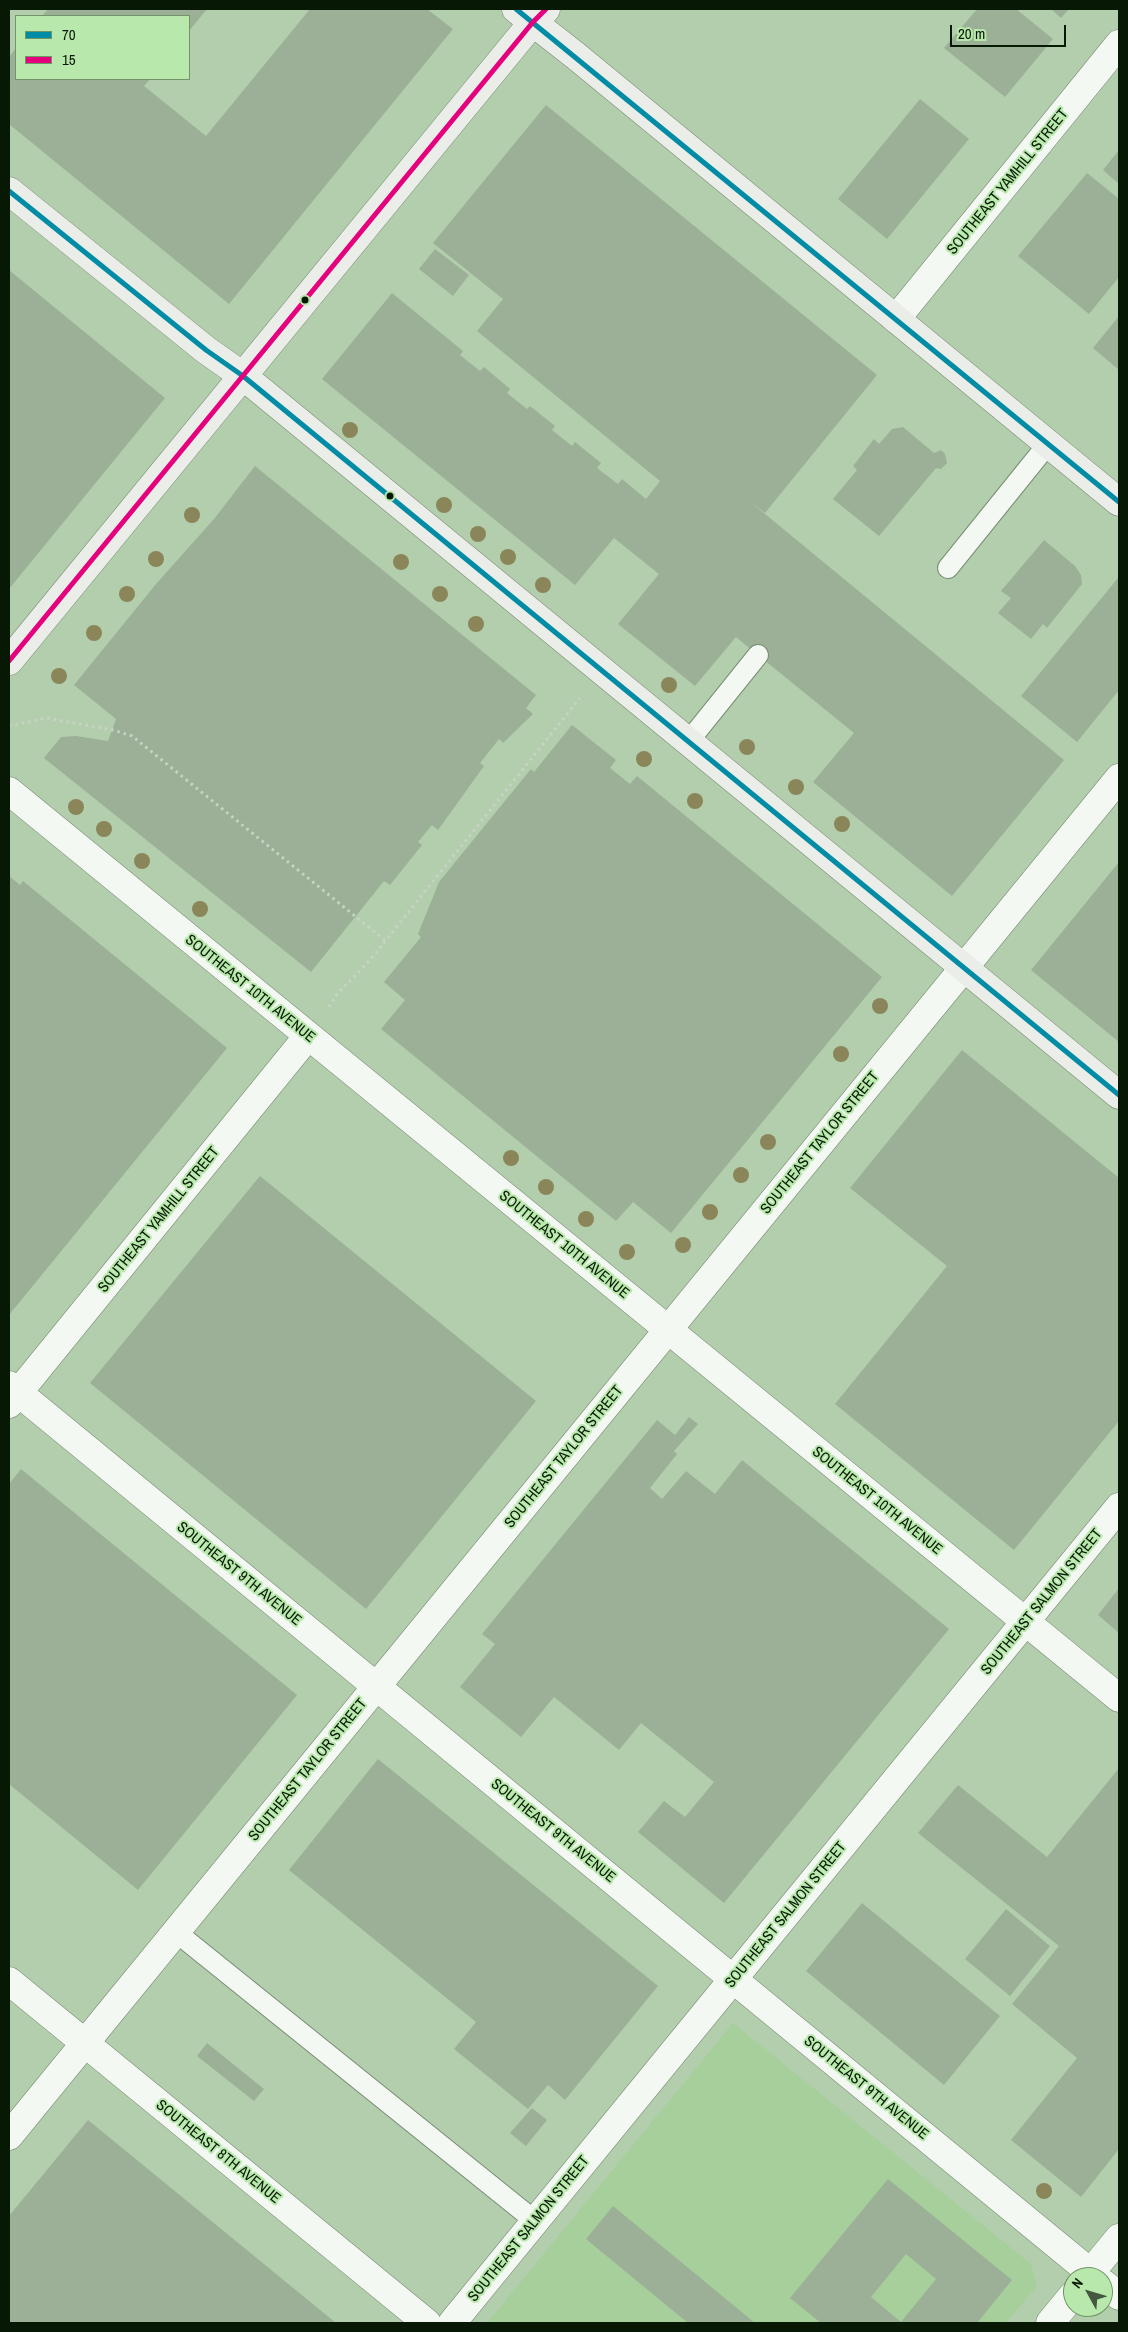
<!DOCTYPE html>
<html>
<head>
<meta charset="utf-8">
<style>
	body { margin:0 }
	#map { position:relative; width:1128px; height:2332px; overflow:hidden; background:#b3cead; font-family:"Archivo Narrow",sans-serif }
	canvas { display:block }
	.frame { position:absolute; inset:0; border:10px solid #071904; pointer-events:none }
	.legend { position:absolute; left:15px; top:15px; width:175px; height:65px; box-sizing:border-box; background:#b8e8ac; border:1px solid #719569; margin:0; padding:6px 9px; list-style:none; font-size:15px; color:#071904 }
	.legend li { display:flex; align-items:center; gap:10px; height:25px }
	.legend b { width:25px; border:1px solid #719569 }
	.north { position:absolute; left:1063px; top:2267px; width:50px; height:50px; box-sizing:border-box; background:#b8e8ac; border:1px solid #719569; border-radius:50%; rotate:309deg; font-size:14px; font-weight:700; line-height:20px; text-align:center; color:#071904 }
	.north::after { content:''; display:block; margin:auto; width:18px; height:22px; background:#43583f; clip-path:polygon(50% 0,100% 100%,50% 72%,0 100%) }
	.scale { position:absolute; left:950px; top:25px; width:116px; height:22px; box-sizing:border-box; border:2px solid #071904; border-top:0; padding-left:6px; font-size:15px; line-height:18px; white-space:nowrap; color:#071904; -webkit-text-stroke:4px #b8e8ac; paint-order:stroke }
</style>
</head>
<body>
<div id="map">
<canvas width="1128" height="2332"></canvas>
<div class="frame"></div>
<ul class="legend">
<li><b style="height:6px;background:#018ca6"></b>70</li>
<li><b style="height:6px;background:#e5007d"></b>15</li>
</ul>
<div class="north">N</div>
<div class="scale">20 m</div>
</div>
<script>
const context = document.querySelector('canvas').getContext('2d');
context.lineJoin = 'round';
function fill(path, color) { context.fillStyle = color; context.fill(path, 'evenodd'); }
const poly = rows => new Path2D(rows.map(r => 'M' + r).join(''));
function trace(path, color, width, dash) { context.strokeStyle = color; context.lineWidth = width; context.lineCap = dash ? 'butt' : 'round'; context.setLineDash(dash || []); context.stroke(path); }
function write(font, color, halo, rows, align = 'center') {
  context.font = font + ' "Archivo Narrow",sans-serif'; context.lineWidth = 4; context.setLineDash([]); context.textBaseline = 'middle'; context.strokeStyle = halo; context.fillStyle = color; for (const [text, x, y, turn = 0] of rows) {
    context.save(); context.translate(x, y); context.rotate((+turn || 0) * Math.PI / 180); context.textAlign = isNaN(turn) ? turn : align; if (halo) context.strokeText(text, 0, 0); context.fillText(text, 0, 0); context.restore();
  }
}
fill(poly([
	[733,2023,1031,2264,1037,2286,1006,2323,487,2323]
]), '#a6cf9c');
fill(poly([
	[48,9,207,9,189,31,189,16,42,16],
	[310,9,427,9,453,29,229,304,9,124,9,57,16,48,16,79,150,79,144,86,206,136],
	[977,9,1016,9,1053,39,1005,97,944,48],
	[1051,9,1069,9,1061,18],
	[920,99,969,139,887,239,838,199],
	[546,105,877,375,765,513,748,500,1064,760,952,896,813,782,854,733,758,655,736,637,695,686,618,624,659,574,614,538,575,585,322,379,392,293,463,351,460,355,480,371,484,367,510,389,507,393,527,409,530,406,555,426,552,430,572,446,575,442,601,463,597,468,618,484,622,479,646,499,660,481,477,331,503,299,433,243],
	[1119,150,1119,184,1103,170],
	[1087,173,1119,199,1119,277,1089,314,1018,256],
	[435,249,469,275,453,296,419,269],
	[9,270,165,398,9,589],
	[1119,316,1119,370,1093,348],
	[903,427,934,453,941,450,945,454,947,463,941,469,936,468,879,536,833,499,857,470,853,466,874,439,879,444,892,429],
	[255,466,536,695,526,708,533,714,503,743,499,739,480,763,484,766,438,830,432,825,418,842,422,845,390,885,384,881,311,972,44,758,61,737,76,736,108,741,116,719,74,685,156,584,214,519],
	[1044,540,1075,566,1081,575,1082,584,1047,628,1043,624,1031,639,998,613,1011,598,1001,591],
	[1118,578,1119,580,1119,690,1077,742,1021,696],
	[572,725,616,760,610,768,630,784,637,776,882,977,671,1233,633,1202,616,1221,381,1029,405,1000,384,982,421,937,418,934,439,882,531,769,534,772],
	[1119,862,1119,1042,1031,970],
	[9,876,20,885,23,881,227,1048,9,1315],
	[962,1050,1119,1178,1119,1421,1014,1550,835,1404,947,1266,850,1188],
	[260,1176,536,1401,366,1609,90,1383],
	[689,1417,698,1424,674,1451,677,1454,650,1488,662,1499,686,1471,715,1494,742,1460,949,1629,724,1903,638,1832,664,1801,685,1817,714,1782,641,1723,619,1750,554,1697,521,1737,460,1687,495,1644,482,1634,657,1420,675,1435],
	[21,1469,297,1695,138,1890,9,1784,9,1484],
	[1119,1588,1119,1633,1098,1615],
	[378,1759,658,1986,565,2100,548,2085,528,2109,454,2049,476,2022,289,1870],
	[1119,1768,1119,2149,1081,2197,1011,2140,1077,2058,1012,2004,1059,1946,918,1833,958,1785,1047,1857],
	[862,1903,1000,2016,944,2085,806,1971],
	[1006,1909,1050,1946,1010,1996,965,1959],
	[207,2043,264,2089,254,2101,197,2056],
	[532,2108,547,2120,526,2146,510,2133],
	[88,2120,336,2323,9,2323,9,2216],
	[888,2179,1012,2280,977,2323,821,2323,790,2298],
	[906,2254,936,2279,901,2322,871,2297],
	[613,2206,755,2323,688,2323,586,2239]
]), '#9bb096');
const service = poly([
	[948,568,1048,444],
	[688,742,758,655],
	[176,1932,535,2221]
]);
const minor = poly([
	[896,319,1119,44],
	[9,791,1119,1698],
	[9,1385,1096,2277],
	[9,1404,308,1036],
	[9,1981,427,2323],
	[9,2136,1119,778],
	[1087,2277,1119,2238],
	[1103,2283,1119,2296],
	[452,2323,1119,1507],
	[1050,2323,1073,2295]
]);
const secondary = poly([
	[516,9,576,56,1119,502],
	[9,191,206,350,243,376,1119,1095],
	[9,661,533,22,546,9]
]);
trace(service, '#788d74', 22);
trace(minor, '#788d74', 29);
trace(secondary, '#788d74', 29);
trace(poly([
	[9,726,47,718,113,730,132,736,386,941],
	[329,1007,337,994,370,960,580,698]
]), '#c9d2c7', 3, [2.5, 4]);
trace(service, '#f4f8f3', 20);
trace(minor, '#f4f8f3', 28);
trace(secondary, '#ebede8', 28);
trace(poly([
	[516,9,1119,502],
	[9,191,206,350,243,376,1119,1095]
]), '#018ca6', 5);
trace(poly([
	[9,661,533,22,546,9]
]), '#e5007d', 5);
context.fillStyle = '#8a8659';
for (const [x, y] of [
	[350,430],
	[444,505],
	[192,515],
	[478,534],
	[508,557],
	[156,559],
	[401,562],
	[543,585],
	[127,594],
	[440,594],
	[476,624],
	[94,633],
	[59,676],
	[669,685],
	[747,747],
	[644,759],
	[796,787],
	[695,801],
	[76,807],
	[842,824],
	[104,829],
	[142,861],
	[200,909],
	[880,1006],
	[841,1054],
	[768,1142],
	[511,1158],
	[741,1175],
	[546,1187],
	[710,1212],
	[586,1219],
	[683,1245],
	[627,1252],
	[1044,2191]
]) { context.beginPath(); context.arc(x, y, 8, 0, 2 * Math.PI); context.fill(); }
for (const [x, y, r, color] of [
	[305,300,4.5,"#071904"],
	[390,496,4.5,"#071904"]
]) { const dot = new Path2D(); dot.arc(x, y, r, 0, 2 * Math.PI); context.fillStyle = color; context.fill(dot); trace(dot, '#b8e8ac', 2); }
write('15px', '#071904', '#b8e8ac', [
	["SOUTHEAST YAMHILL STREET",1008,182,-51],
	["SOUTHEAST 10TH AVENUE",250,989,39],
	["SOUTHEAST TAYLOR STREET",820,1143,-51],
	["SOUTHEAST YAMHILL STREET",159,1220,-51],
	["SOUTHEAST 10TH AVENUE",564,1245,39],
	["SOUTHEAST TAYLOR STREET",564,1457,-51],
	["SOUTHEAST 10TH AVENUE",877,1501,39],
	["SOUTHEAST 9TH AVENUE",239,1574,39],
	["SOUTHEAST SALMON STREET",1042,1602,-51],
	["SOUTHEAST TAYLOR STREET",308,1770,-51],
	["SOUTHEAST 9TH AVENUE",553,1831,39],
	["SOUTHEAST SALMON STREET",786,1915,-51],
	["SOUTHEAST 9TH AVENUE",866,2088,39],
	["SOUTHEAST 8TH AVENUE",218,2152,39],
	["SOUTHEAST SALMON STREET",529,2229,-51]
]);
</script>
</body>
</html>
